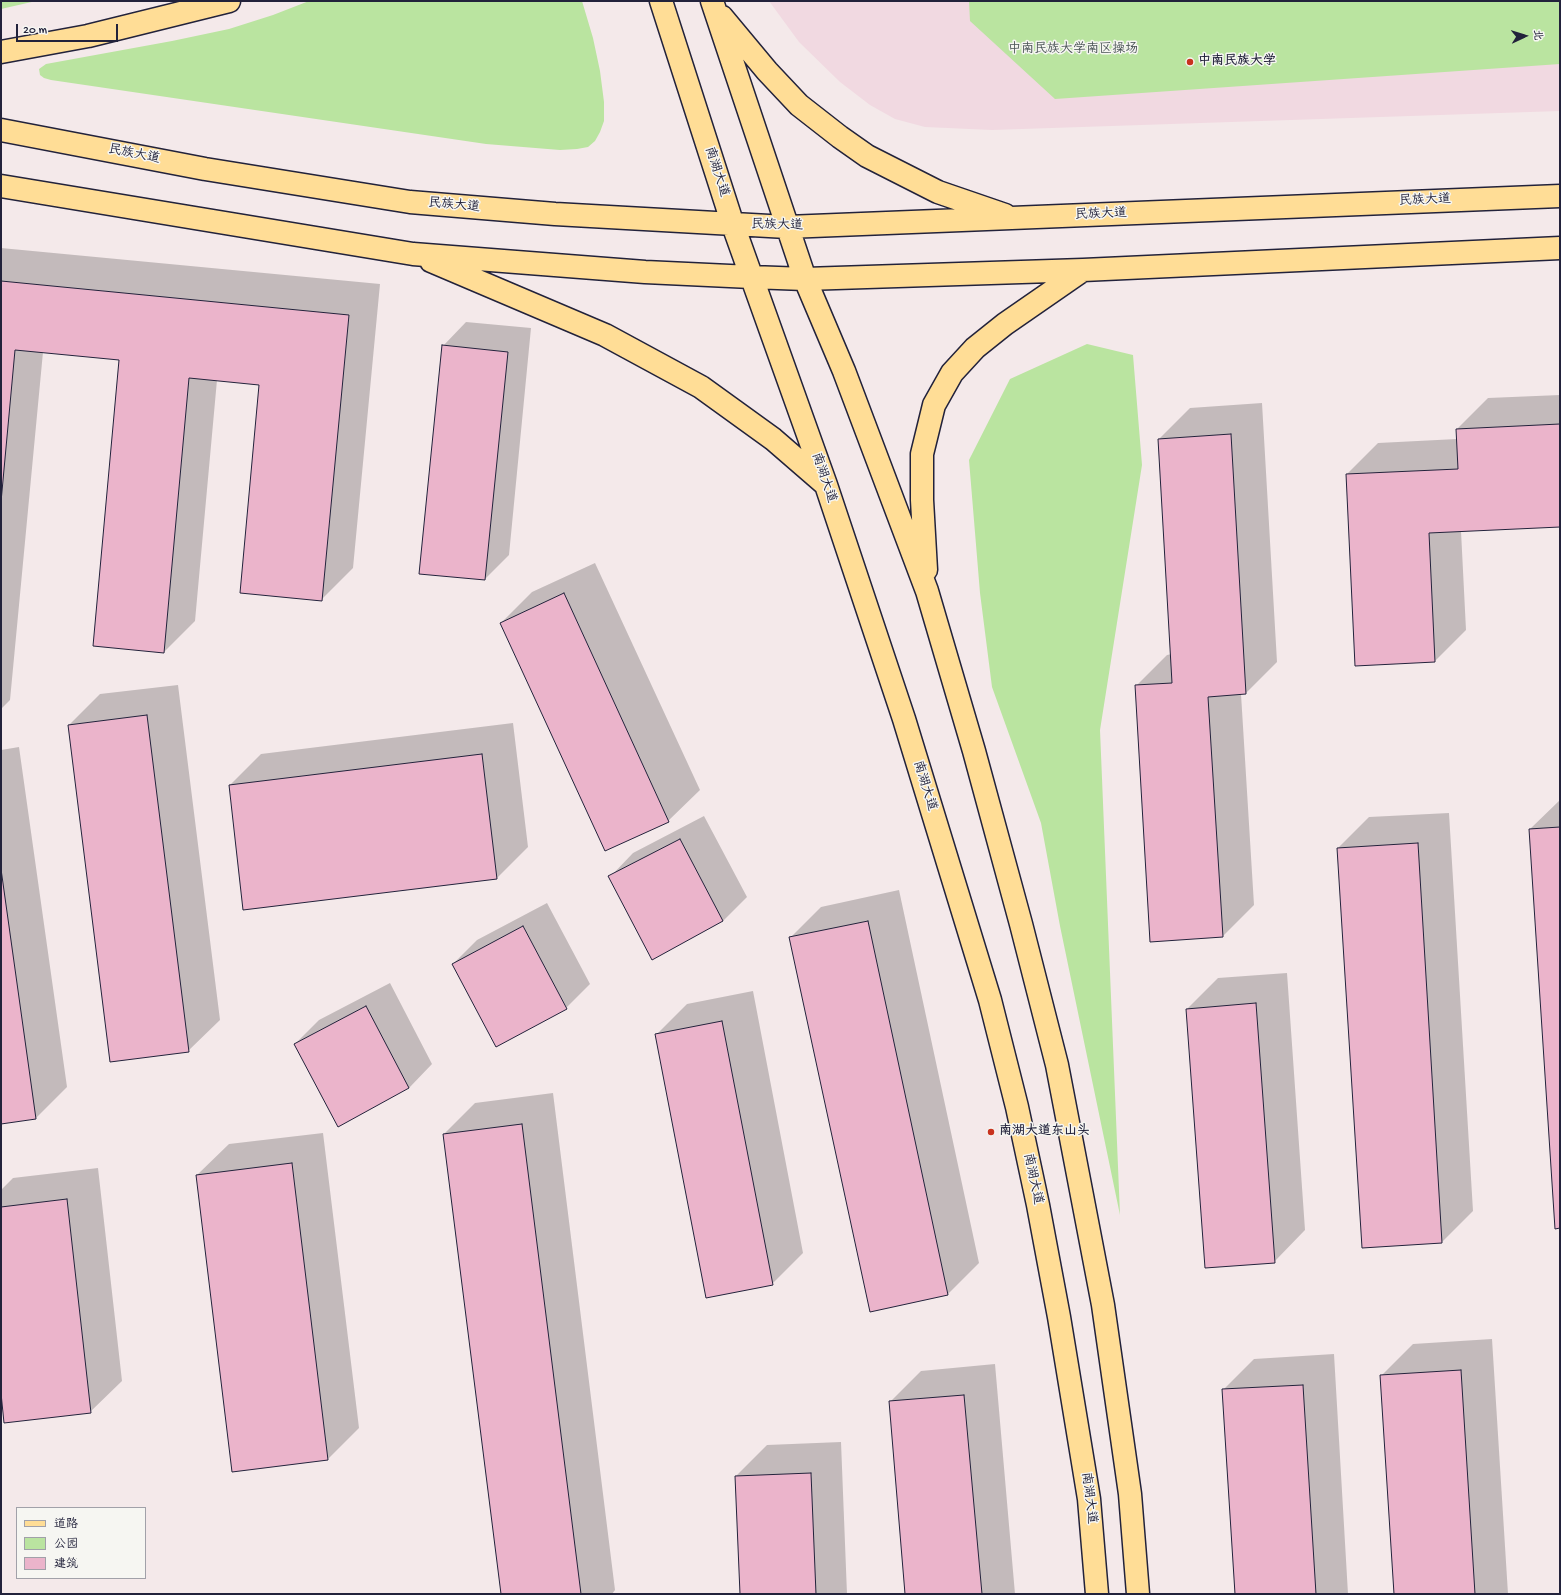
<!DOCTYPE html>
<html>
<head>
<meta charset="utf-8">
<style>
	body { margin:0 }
	#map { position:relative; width:1561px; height:1595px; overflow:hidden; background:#f4e9ea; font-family:"Gochi Hand","LXGW WenKai TC",sans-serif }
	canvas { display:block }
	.frame { position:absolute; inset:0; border:2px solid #22223b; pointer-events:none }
	.legend { position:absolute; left:16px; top:1507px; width:130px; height:72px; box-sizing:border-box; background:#f6f6f2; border:1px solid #a1a1a9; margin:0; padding:5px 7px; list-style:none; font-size:12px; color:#22223b }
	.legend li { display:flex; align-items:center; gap:8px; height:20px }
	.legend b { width:20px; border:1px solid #a1a1a9 }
	.north { position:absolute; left:1505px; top:16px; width:40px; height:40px; -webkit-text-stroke:3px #f6f6f2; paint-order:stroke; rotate:86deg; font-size:11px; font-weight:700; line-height:16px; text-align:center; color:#22223b }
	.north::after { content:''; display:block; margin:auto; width:14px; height:18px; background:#22223b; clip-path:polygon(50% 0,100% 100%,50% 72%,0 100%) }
	.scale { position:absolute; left:16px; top:24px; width:102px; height:18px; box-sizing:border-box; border:2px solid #22223b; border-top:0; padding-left:5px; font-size:12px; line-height:14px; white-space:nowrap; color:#22223b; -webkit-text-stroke:3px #f6f6f2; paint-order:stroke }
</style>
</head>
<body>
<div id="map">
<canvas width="1561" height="1595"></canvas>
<div class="frame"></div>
<ul class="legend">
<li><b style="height:5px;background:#ffdd96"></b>道路</li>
<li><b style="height:11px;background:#bae4a0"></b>公园</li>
<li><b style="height:11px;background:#ebb4cb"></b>建筑</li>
</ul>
<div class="north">北</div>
<div class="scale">20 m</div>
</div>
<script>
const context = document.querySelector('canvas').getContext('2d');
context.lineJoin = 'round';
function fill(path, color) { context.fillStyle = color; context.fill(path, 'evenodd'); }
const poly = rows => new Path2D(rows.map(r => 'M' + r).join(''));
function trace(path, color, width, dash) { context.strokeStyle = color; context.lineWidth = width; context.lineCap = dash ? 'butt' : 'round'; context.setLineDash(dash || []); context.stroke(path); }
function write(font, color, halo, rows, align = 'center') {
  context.font = font + ' "Gochi Hand","LXGW WenKai TC",sans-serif'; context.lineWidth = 3; context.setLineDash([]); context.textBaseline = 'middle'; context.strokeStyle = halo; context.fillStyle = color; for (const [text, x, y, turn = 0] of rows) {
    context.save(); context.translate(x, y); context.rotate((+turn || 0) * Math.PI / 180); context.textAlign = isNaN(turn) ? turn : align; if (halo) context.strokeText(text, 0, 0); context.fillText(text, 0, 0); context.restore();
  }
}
fill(poly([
	[769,1,1560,1,1560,111,992,130,925,127,895,119,870,105,840,82,799,42]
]), '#f1d9e1');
fill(poly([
	[1,1,36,1,1,9],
	[309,1,582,1,593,38,600,71,604,102,604,121,600,132,595,141,588,147,577,149,560,150,486,144,51,80,44,78,40,75,39,69,46,64,172,41,229,29,273,15],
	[969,1,1560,1,1560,64,1055,99,970,21],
	[1087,344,1133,355,1142,465,1100,730,1120,1215,1060,926,1041,823,992,687,980,593,969,460,1010,379]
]), '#bae4a0');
fill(poly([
	[1,248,380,284,353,568,322,599,261,384,217,380,195,621,164,652,120,359,43,352,10,700,1,709],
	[466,322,531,328,509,555,485,579,443,346],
	[1560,395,1560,526,1461,531,1466,630,1435,661,1356,665,1347,474,1378,443,1457,439,1457,429,1488,398],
	[1262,403,1277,662,1246,693,1241,694,1254,905,1223,936,1136,686,1167,655,1172,654,1159,439,1190,408],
	[595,563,700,790,668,821,501,623,532,592],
	[178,685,220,1020,188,1051,69,725,100,694],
	[513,723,528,847,497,878,230,785,261,754],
	[19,747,67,1087,36,1118,1,1123,1,750],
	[1560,800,1560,1227,1530,829],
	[1449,813,1473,1211,1442,1242,1363,1247,1338,848,1369,817],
	[704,816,747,897,723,921,652,958,610,877,633,853],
	[899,890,979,1263,948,1294,790,938,821,907],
	[547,903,590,984,566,1008,453,964,477,940],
	[1287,973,1305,1230,1274,1262,1187,1009,1218,978],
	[390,983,432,1064,409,1088,295,1044,319,1020],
	[753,991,803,1253,772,1284,656,1035,687,1004],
	[553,1093,615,1590,612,1594,502,1594,444,1134,475,1103],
	[323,1133,359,1428,328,1459,233,1471,197,1175,229,1144],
	[98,1168,122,1381,90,1412,1,1384,1,1190,13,1178],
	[1492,1339,1508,1594,1395,1594,1381,1376,1413,1344],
	[1334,1354,1348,1594,1236,1594,1223,1390,1254,1359],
	[995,1364,1015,1594,906,1594,890,1402,921,1371],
	[841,1442,847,1594,741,1594,736,1476,767,1445]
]), '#0003');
const building = poly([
	[1,281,349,315,322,601,240,593,259,385,189,378,164,653,93,646,119,360,15,350,1,502,1,281],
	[442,345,508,352,485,580,419,574,442,345],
	[1560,424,1560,527,1429,533,1435,662,1355,666,1346,474,1458,469,1456,429,1560,424],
	[1231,434,1246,694,1208,697,1223,937,1150,942,1135,685,1172,683,1158,439,1231,434],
	[564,593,669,822,605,851,500,623,564,593],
	[147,715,189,1052,110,1062,68,725,147,715],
	[482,754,497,879,243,910,229,785,482,754],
	[1560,827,1560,1228,1555,1229,1529,829,1560,827],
	[680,839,723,921,652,960,608,876,680,839],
	[1418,843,1442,1243,1362,1248,1337,848,1418,843],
	[1,869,36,1119,1,1124,1,869],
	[868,921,948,1295,870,1312,789,937,868,921],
	[523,926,567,1009,496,1047,452,964,523,926],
	[1256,1003,1275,1263,1205,1268,1186,1009,1256,1003],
	[366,1006,409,1088,338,1127,294,1044,366,1006],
	[722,1021,773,1285,706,1298,655,1034,722,1021],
	[522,1124,581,1594,501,1594,443,1134,522,1124],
	[292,1163,328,1460,232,1472,196,1175,292,1163],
	[67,1199,91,1413,4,1423,1,1393,1,1207,67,1199],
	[1461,1370,1475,1594,1394,1594,1380,1375,1461,1370],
	[1303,1385,1316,1594,1235,1594,1222,1389,1303,1385],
	[964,1395,982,1594,905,1594,889,1401,964,1395],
	[811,1473,816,1594,740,1594,735,1476,811,1473]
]);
fill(building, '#ebb4cb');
trace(building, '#22223b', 1);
const primary = poly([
	[661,1,733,225,826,485,904,719,990,1000,1017,1107,1038,1205,1059,1317,1089,1499,1097,1594],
	[712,1,805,279,844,371,927,591,974,751,1021,924,1057,1065,1103,1305,1130,1494,1138,1594],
	[722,17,767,71,799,105,840,137,867,156,938,192,1005,215],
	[1,52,88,36,229,1],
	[1,130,205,169,410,202,555,214,787,227,1560,196],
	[1,186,413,254,645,272,751,277,805,279,1083,270,1560,248],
	[431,261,605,335,701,387,773,439,825,484],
	[926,570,922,500,922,454,934,405,952,373,975,348,1005,324,1083,270]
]);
trace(primary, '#22223b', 25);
trace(primary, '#ffdd96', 22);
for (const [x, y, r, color] of [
	[1190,62,4,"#c8321e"],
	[991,1132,4,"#c8321e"]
]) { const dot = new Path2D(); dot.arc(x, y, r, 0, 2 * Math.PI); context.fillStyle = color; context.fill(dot); trace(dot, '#f6f6f2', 1.5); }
write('13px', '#485254', '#f6f6f2', [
	["中南民族大学南区操场",1073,50]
]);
write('bold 13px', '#22223b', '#f6f6f2', [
	["中南民族大学",1198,62],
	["南湖大道东山头",999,1132]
], 'left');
write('13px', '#22223b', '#f6f6f2', [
	["民族大道",134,155,11],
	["南湖大道",716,172,72],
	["民族大道",1425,201,-2],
	["民族大道",454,206,5],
	["民族大道",1101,215,-2],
	["民族大道",777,226,1],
	["南湖大道",823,478,71],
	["南湖大道",924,786,73],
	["南湖大道",1032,1179,78],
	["南湖大道",1088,1498,83]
]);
</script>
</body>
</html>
